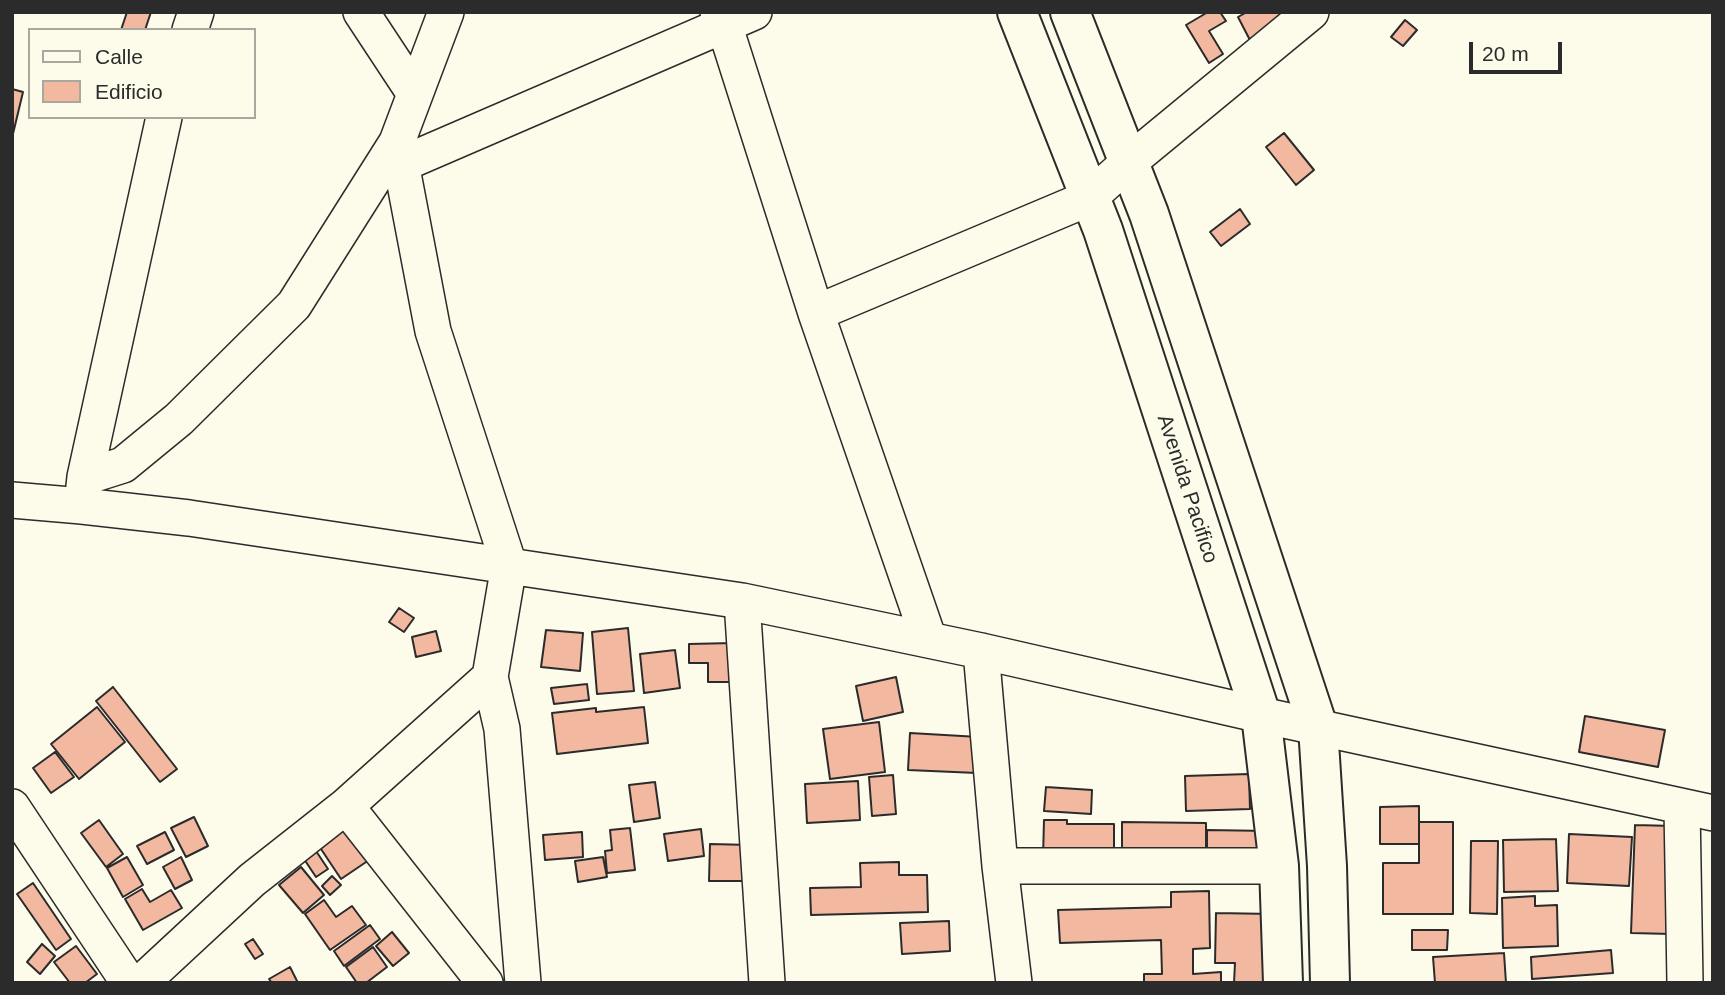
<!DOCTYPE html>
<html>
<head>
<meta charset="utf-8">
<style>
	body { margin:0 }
	#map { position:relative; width:1725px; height:995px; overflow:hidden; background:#fdfbea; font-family:Arial,sans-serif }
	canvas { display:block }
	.frame { position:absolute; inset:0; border:14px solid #2b2b2b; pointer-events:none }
	.legend { position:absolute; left:28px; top:28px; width:228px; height:91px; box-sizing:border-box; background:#fdfbea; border:2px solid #a9a89e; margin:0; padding:9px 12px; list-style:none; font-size:21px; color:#2b2b2b }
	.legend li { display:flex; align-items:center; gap:14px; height:35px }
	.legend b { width:35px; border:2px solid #a9a89e }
	.scale { position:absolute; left:1469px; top:42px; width:93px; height:32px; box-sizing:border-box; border:4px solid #2b2b2b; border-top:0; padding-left:9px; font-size:21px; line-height:24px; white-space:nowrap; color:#2b2b2b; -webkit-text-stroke:5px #fdfbea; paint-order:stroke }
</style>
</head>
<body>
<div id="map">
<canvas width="1725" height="995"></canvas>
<div class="frame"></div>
<ul class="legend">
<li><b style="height:9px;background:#fdfbea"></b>Calle</li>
<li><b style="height:19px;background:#f2b8a0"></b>Edificio</li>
</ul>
<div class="scale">20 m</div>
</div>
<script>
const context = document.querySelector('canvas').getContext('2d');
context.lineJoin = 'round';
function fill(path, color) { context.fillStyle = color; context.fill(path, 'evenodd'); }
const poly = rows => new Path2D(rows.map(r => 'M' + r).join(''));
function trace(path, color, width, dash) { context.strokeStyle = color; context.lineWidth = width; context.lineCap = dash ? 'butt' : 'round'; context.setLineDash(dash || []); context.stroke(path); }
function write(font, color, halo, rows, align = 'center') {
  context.font = font + ' Arial,sans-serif'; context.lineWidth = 5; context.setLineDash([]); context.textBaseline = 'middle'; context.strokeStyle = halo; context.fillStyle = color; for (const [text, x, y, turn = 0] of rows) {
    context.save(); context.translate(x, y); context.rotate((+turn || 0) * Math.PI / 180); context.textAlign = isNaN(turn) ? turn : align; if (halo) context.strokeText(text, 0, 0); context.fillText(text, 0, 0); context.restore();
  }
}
const building = poly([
	[127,12,151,12,145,30,121,30,127,12],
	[1208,12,1220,12,1226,21,1209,31,1223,54,1209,63,1186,25,1208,12],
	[1247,12,1296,12,1252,44,1238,17,1247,12],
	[1405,20,1417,30,1403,46,1391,37,1405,20],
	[12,89,23,92,12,138,12,89],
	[1284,133,1314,170,1296,185,1266,147,1284,133],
	[1240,209,1250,224,1221,246,1210,232,1240,209],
	[399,608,414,618,404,632,389,622,399,608],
	[628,628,634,691,597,694,592,632,628,628],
	[546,630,583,633,580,671,541,667,546,630],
	[436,631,441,651,416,657,412,637,436,631],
	[733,643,734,682,708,682,708,663,689,663,689,644,733,643],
	[675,650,680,688,644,693,640,654,675,650],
	[896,677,903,712,863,721,856,686,896,677],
	[587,684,589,700,554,704,551,688,587,684],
	[113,687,177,769,160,782,96,701,113,687],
	[97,707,125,742,79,779,51,744,97,707],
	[644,707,648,743,557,754,552,713,596,708,596,712,644,707],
	[1585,716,1665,730,1658,767,1579,752,1585,716],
	[879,722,885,772,830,779,823,729,879,722],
	[910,733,979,737,977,773,908,770,910,733],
	[55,752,74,777,51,793,33,768,55,752],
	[1249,774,1250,809,1186,811,1185,776,1249,774],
	[893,775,896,814,872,816,869,777,893,775],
	[858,781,860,820,807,823,805,784,858,781],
	[655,782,660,818,634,822,629,785,655,782],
	[1046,787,1092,790,1091,814,1044,811,1046,787],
	[1419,806,1419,844,1380,844,1380,807,1419,806],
	[194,817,208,846,186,857,171,828,194,817],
	[99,820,123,854,106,867,81,833,99,820],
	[351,820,375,856,341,879,317,843,351,820],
	[1044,820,1067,820,1067,824,1114,824,1114,859,1043,858,1044,820],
	[1122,822,1206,823,1206,859,1122,859,1122,822],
	[1419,822,1453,822,1453,914,1383,914,1383,863,1419,863,1419,822],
	[1635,825,1674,826,1671,934,1631,933,1635,825],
	[630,828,635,870,607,873,605,851,612,850,610,830,630,828],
	[701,829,704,856,668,861,664,834,701,829],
	[1207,830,1269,831,1269,859,1207,859,1207,830],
	[165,832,174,850,147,864,137,846,165,832],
	[582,832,583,857,545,860,543,835,582,832],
	[1569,834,1632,837,1629,886,1567,883,1569,834],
	[1556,839,1558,891,1504,892,1503,840,1556,839],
	[1471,841,1498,841,1497,914,1470,913,1471,841],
	[710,844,751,845,750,881,709,881,710,844],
	[316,851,328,869,316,877,304,859,316,851],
	[127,857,143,885,123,897,107,868,127,857],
	[181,857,192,880,175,889,163,867,181,857],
	[603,857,607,877,578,882,575,861,603,857],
	[899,862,899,875,927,875,928,912,811,915,810,888,861,887,860,863,899,862],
	[301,867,324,895,303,913,279,885,301,867],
	[332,876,341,885,330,895,322,886,332,876],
	[33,883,71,939,56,950,17,894,33,883],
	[142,889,150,902,171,890,182,908,143,930,125,899,142,889],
	[1209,891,1210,948,1193,949,1193,974,1221,972,1221,983,1144,983,1144,974,1162,974,1161,940,1060,943,1058,910,1171,907,1171,892,1209,891],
	[1535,896,1535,906,1557,905,1558,946,1503,948,1502,898,1535,896],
	[324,900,336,917,352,906,366,925,330,950,305,914,324,900],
	[1216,913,1273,914,1271,983,1234,983,1235,963,1215,963,1216,913],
	[949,921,950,951,902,954,900,923,949,921],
	[370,925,380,939,344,966,334,951,370,925],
	[1412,930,1448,930,1447,950,1412,950,1412,930],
	[392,932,409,953,393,966,376,946,392,932],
	[253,939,263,954,255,959,245,944,253,939],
	[42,944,55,956,40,974,27,962,42,944],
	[76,946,97,974,85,983,70,983,54,962,76,946],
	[373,947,387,967,366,983,357,983,346,967,373,947],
	[1611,950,1613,973,1532,979,1531,957,1611,950],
	[1504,953,1506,983,1435,983,1433,957,1504,953],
	[290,967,298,983,272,983,269,979,290,967]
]);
fill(building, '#f2b8a0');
trace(building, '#2b2b2b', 2);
const minor = poly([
	[361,12,415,94],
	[718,12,724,24,816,313,929,640],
	[190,30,196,12],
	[402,164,754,12],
	[816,313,1089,198,1129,162,1311,12],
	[85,477,123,465,179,419,294,305,397,142],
	[83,496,85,477,164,117],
	[12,500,82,506,189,518,742,601,981,651,1261,715,1713,813],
	[742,601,767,983],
	[981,651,1000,866,1014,983],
	[490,677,502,729,523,983],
	[346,806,485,983],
	[12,807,129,983],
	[1682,807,1685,983],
	[1000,866,1279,866],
	[141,983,252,880,346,806,490,677,509,565,433,331,397,142,446,12]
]);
const major = poly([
	[1017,12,1103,230,1261,715,1279,866,1283,983],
	[1070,12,1149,214,1318,727,1327,866,1330,983]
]);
trace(minor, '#2b2b2b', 38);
trace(major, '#2b2b2b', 42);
trace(minor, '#fdfbea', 35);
trace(major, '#fdfbea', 38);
write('21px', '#2b2b2b', '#fdfbea', [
	["Avenida Pacifico",1187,489,72]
]);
</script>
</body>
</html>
